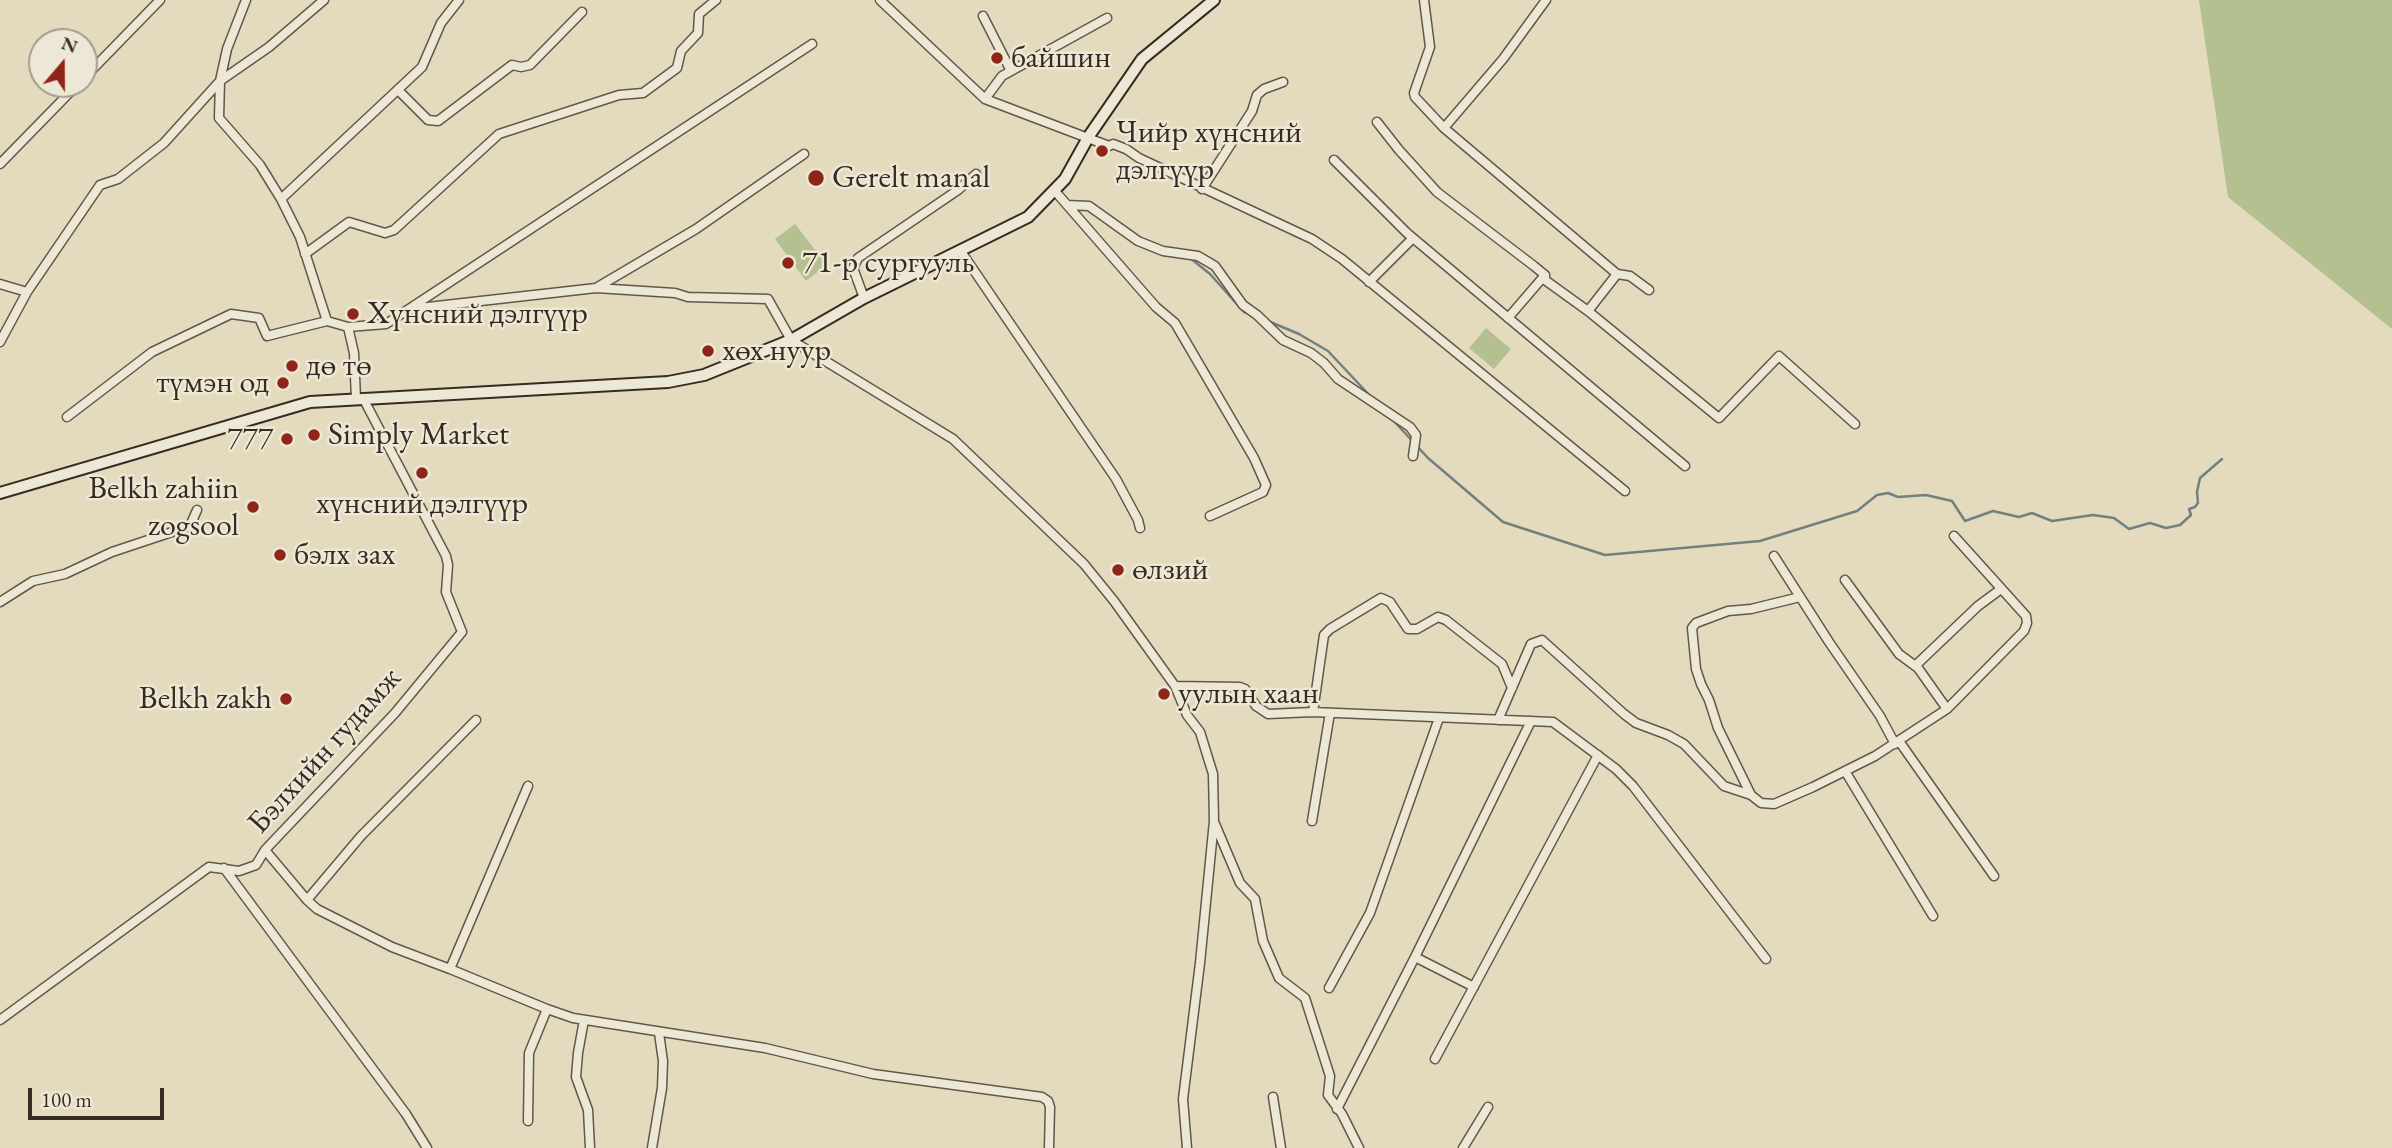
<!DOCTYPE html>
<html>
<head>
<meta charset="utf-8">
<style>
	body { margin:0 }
	#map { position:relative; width:2392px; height:1148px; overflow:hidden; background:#e4dbbf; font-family:"EB Garamond",serif }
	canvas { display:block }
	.north { position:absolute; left:28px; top:28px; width:70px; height:70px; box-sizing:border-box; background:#ede8d5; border:2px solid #a49c8d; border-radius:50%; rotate:20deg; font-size:19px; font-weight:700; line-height:28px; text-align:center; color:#362b22 }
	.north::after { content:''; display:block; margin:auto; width:24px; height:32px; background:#8f2418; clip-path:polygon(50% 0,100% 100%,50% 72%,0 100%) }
	.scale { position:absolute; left:28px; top:1088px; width:136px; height:32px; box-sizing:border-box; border:4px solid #362b22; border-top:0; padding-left:9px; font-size:21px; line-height:24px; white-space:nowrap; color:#362b22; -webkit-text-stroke:5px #ede8d5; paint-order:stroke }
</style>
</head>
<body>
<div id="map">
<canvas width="2392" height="1148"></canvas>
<div class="north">N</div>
<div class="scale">100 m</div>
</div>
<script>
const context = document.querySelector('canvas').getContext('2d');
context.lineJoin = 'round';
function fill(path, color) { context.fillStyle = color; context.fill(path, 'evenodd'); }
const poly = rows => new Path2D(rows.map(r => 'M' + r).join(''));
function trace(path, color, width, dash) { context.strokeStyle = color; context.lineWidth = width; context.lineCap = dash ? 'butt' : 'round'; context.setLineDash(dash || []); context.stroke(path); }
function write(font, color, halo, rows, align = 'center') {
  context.font = font + ' "EB Garamond",serif'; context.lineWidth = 5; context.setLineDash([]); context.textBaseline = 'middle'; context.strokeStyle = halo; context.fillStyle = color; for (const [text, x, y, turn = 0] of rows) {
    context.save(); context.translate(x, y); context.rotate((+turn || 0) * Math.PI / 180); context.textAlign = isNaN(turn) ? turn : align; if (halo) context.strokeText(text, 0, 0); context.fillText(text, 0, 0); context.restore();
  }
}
fill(poly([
	[2199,0,2392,0,2392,329,2228,197],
	[795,224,827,265,806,281,775,239],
	[1486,328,1511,349,1494,369,1469,348]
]), '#b5c091');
trace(poly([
	[1190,258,1210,274,1244,312,1248,313],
	[1268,321,1299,334,1328,351,1373,399],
	[1392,419,1428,458,1503,522,1605,555,1760,541,1857,511,1877,495,1888,493,1898,497,1926,495,1952,501,1965,521,1993,511,2019,517,2032,513,2052,521,2093,515,2114,518,2129,529,2150,523,2166,528,2180,525,2191,515,2189,509,2195,507,2198,503,2197,492,2200,478,2222,459]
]), '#72807e', 2.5);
const street = poly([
	[246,0,227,49,220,81,219,118,260,165,281,199],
	[880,0,985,99,1109,146,1113,144,1126,149,1139,158,1312,239,1342,259,1625,491],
	[1424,0,1430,47,1414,93,1415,97,1444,128,1617,274],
	[983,16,1011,71],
	[84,78,160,0],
	[399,91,428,120,438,121,512,65,521,67,530,65,582,12],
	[985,99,1002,76,1107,18],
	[1377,122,1399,150,1437,192,1534,266,1545,275,1545,280,1588,311,1719,418,1779,356,1855,424],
	[1444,128,1503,59,1546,0],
	[1334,160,1407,233,1685,466],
	[0,164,78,84],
	[1202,189,1252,111,1257,95,1264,89,1283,82],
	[1054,190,1156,307,1175,323,1254,458,1266,485,1263,492,1210,516],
	[1067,205,1089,206,1138,241,1163,251,1198,256,1215,266,1243,305,1257,315,1283,340,1311,353,1324,363,1338,379,1410,427,1416,435,1413,456],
	[960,250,1116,479,1138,520,1140,528],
	[305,254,349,222,385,233,394,230,499,134,619,95,643,93,677,68,681,51,698,33,699,14,716,0],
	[1369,282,1413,238],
	[0,284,27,292],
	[596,288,675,293,688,297,768,299,791,340,953,439,1084,564,1114,601,1175,686,1187,715,1200,732,1213,774,1214,821,1200,963,1183,1099,1187,1148],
	[864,298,853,268,858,258,958,190,976,174],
	[410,309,596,288,696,229,804,154],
	[1588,311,1617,274,1630,276,1649,290],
	[1508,318,1545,275],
	[348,327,386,324,812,44],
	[0,342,27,292,100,185,118,179,164,143,220,81,269,47,324,0],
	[356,399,354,353,348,327,327,321,300,237,281,199,422,67,441,23,459,0],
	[67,417,152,352,231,314,259,318,267,336,327,321],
	[1774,556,1829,642,1880,716,1895,744],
	[1845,580,1899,654,1918,668,1947,709],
	[0,602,33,581,65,574,112,552,190,526,197,510],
	[1915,666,1978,606,2001,589],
	[1175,686,1240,687,1245,689,1256,706,1268,714,1313,712,1553,722,1616,769,1633,786,1766,959],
	[1313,712,1324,635,1330,629,1381,598,1390,602,1408,629,1417,629,1438,617,1446,620,1502,664,1512,688],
	[1498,720,1531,644,1542,640,1624,714,1636,723,1668,735,1684,744,1724,786,1751,795,1761,803,1774,804,1813,787,1875,756,1947,709,2024,631,2027,623,2026,616,1954,536],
	[1899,741,1994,876],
	[1845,771,1933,916],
	[1751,795,1718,728,1709,700,1701,684,1696,669,1692,628,1696,623,1728,611,1751,609,1800,597],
	[1312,821,1330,713],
	[1215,824,1240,883,1255,899,1263,941,1279,978,1305,998,1330,1076,1328,1095,1342,1114,1359,1148],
	[265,850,307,900,317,909,392,947,450,969,547,1009,573,1018,765,1048,873,1074,1042,1097,1048,1101,1050,1107,1049,1148],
	[224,868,406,1114,427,1148],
	[307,900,361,836,476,720],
	[1415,957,1474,987],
	[450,969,528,786],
	[1329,988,1370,913,1439,718],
	[0,1020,209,867,239,871,256,865,265,850,395,713,462,632,446,592,448,565,446,556,363,398],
	[584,1020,578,1053,576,1077,588,1110,590,1148],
	[1435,1059,1598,755],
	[1273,1097,1281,1148],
	[1337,1109,1415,957,1531,721],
	[528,1121,529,1053,547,1009],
	[652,1148,662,1088,663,1061,659,1033],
	[1463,1148,1488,1107]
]);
const secondary = poly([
	[0,493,310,402,668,382,704,375,791,340,864,298,1028,217,1065,179,1089,136,1142,59,1214,0]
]);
trace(street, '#625749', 11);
trace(secondary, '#362b22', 14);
trace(street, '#ede8d5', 8);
trace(secondary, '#ede8d5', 10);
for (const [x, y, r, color] of [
	[997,58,7,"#8f2418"],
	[1102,151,7,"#8f2418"],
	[816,178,9,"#8f2418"],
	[788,263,7,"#8f2418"],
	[353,314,7,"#8f2418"],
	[708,351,7,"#8f2418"],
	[292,366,7,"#8f2418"],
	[283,383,7,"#8f2418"],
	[314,435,7,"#8f2418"],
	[287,439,7,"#8f2418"],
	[422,473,7,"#8f2418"],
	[253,507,7,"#8f2418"],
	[280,555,7,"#8f2418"],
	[1118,570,7,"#8f2418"],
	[1164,694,7,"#8f2418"],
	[286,699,7,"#8f2418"]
]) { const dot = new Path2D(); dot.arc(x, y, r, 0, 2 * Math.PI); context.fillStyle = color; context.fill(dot); trace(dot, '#ede8d5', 2.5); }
write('32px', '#362b22', '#ede8d5', [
	["байшин",1011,58],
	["Чийр хүнсний",1116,133],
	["дэлгүүр",1116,170],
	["Gerelt manal",832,178],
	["71-р сургууль",802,263],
	["Хүнсний дэлгүүр",367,314],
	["хөх нуур",722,351],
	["дө тө",306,366],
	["түмэн од",269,383,"right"],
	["Simply Market",328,435],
	["777",273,439,"right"],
	["Belkh zahiin",239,489,"right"],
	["zogsool",239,526,"right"],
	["хүнсний дэлгүүр",422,504,"center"],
	["бэлх зах",294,555],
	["өлзий",1132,570],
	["уулын хаан",1178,694],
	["Belkh zakh",272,699,"right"]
], 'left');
write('32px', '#362b22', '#ede8d5', [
	["Бэлхийн гудамж",325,751,-48]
]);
</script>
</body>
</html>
